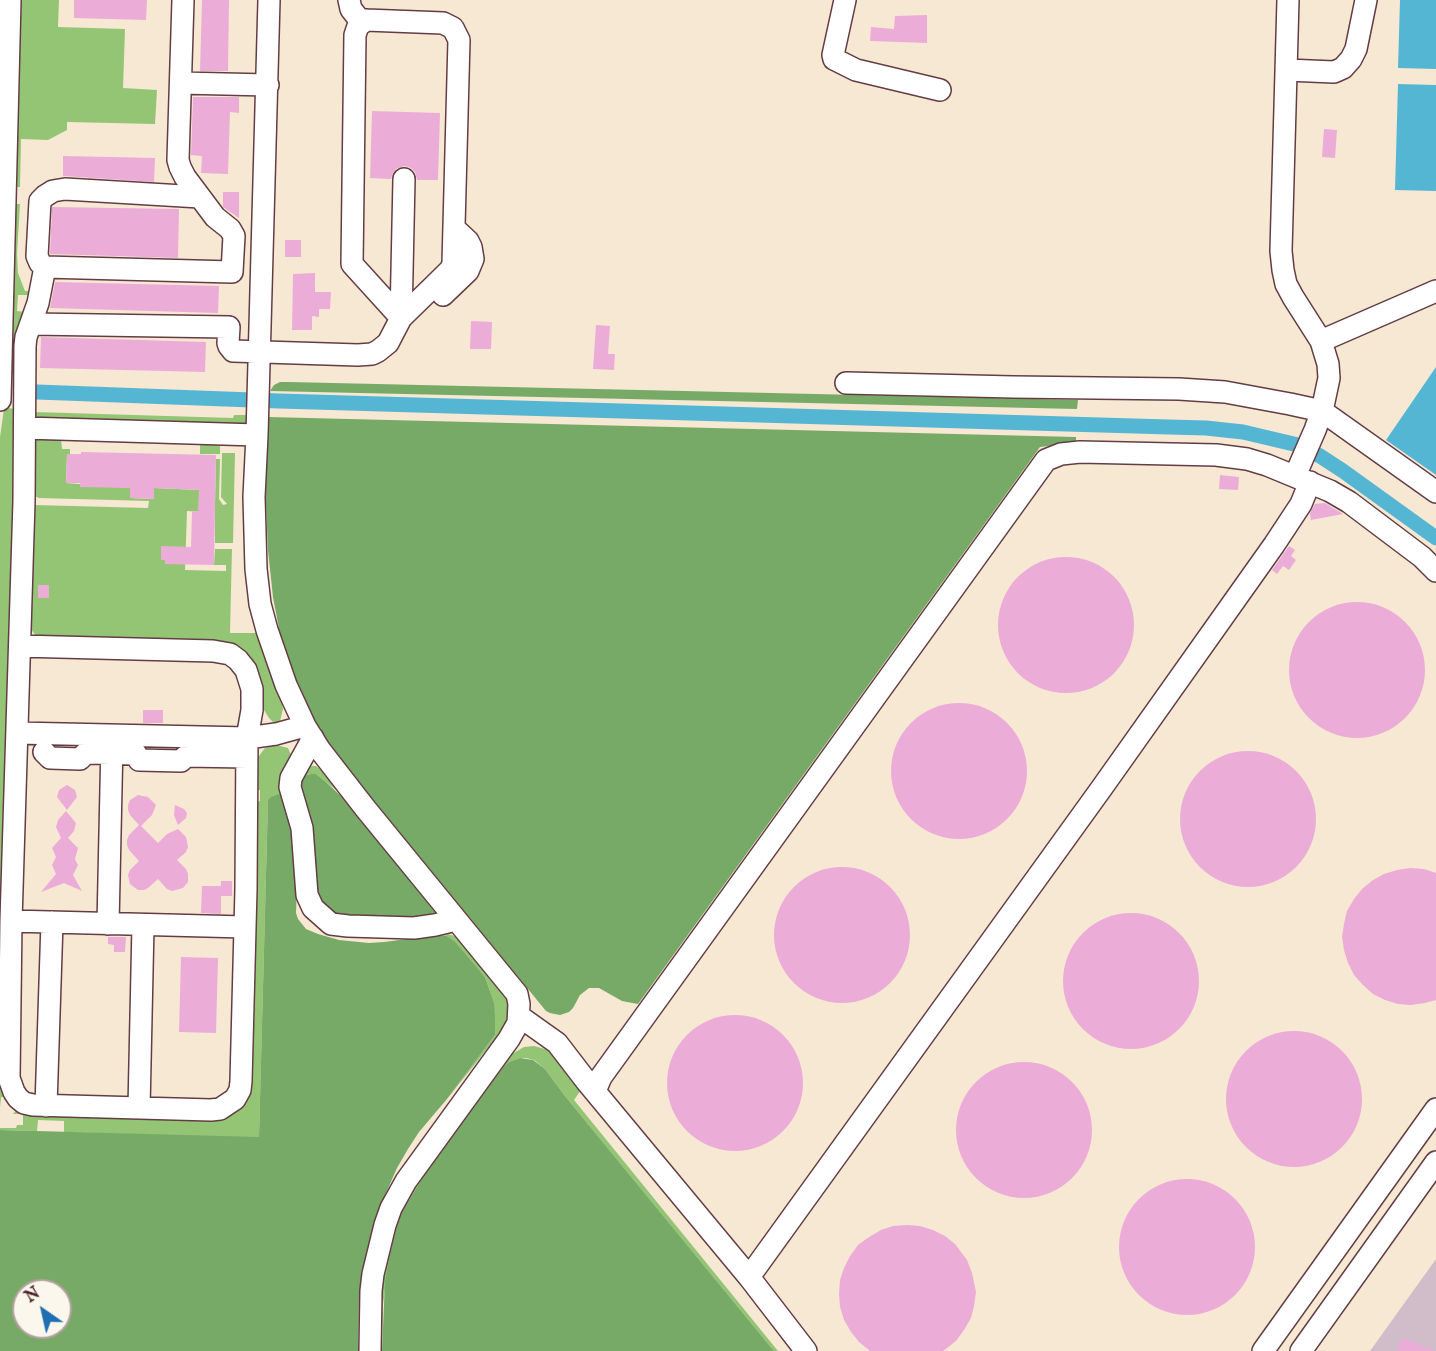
<!DOCTYPE html>
<html>
<head>
<meta charset="utf-8">
<style>
	body { margin:0 }
	#map { position:relative; width:1436px; height:1351px; overflow:hidden; background:#f7e8d3; font-family:"IM FELL English",serif }
	canvas { display:block }
	.north { position:absolute; left:12px; top:1279px; width:60px; height:60px; box-sizing:border-box; background:#fbf7ec; border:2px solid #b4a19f; border-radius:50%; rotate:326deg; font-size:16px; font-weight:700; line-height:24px; text-align:center; color:#4a1f2b }
	.north::after { content:''; display:block; margin:auto; width:21px; height:27px; background:#1f6fb2; clip-path:polygon(50% 0,100% 100%,50% 72%,0 100%) }
</style>
</head>
<body>
<div id="map">
<canvas width="1436" height="1351"></canvas>
<div class="north">N</div>
</div>
<script>
const context = document.querySelector('canvas').getContext('2d');
context.lineJoin = 'round';
function fill(path, color) { context.fillStyle = color; context.fill(path, 'evenodd'); }
const poly = rows => new Path2D(rows.map(r => 'M' + r).join(''));
function trace(path, color, width, dash) { context.strokeStyle = color; context.lineWidth = width; context.lineCap = dash ? 'butt' : 'round'; context.setLineDash(dash || []); context.stroke(path); }
fill(poly([
	[1436,1259,1436,1351,1370,1351]
]), '#d1bdc9');
fill(poly([
	[14,0,59,0,58,27,125,29,123,88,157,90,155,124,67,122,67,130,48,140,21,139,20,187,14,187,14,204,20,204,17,254,18,273,25,291,29,291,29,295,18,295,17,311,25,312,19,374,5,374],
	[6,408,19,409,8,1097,1,1097,0,1108,0,437,4,409],
	[34,412,233,418,234,415,250,415,250,419,247,419,246,423,250,423,250,426,37,419],
	[36,439,61,439,62,449,70,449,70,454,67,454,66,483,130,488,130,498,154,499,154,488,199,490,199,503,215,503,216,459,220,459,219,499,223,505,227,504,221,497,222,453,235,453,233,543,215,543,215,507,205,512,187,511,185,570,226,571,226,565,214,565,215,549,232,549,230,633,257,633,278,686,283,709,280,721,276,723,273,722,269,718,264,710,251,660,37,637,29,627,34,505,148,508,149,501,39,498,34,496,33,443],
	[220,440,220,454,200,454,200,443],
	[276,745,288,748,292,757,283,795,268,800,259,1138,64,1132,64,1121,38,1120,37,1131,0,1130,0,1128,16,1128,17,1125,23,1125,23,1114,13,1114,19,1107,234,1109,254,802,260,801,260,790,255,790,256,764,259,756,265,748],
	[312,766,316,766,321,770,334,783,441,914,437,915,336,790,316,774,311,774,303,776,307,767],
	[448,934,458,937,504,993,507,1000,508,1010,506,1023,503,1029,447,1099,495,1035,495,1015,490,991,485,977,447,936,443,935],
	[534,1046,545,1049,553,1054,583,1087,574,1100,778,1351,774,1351,565,1096,545,1069,534,1060,526,1058,520,1058,509,1062,504,1066,424,1175,399,1217,389,1258,383,1305,382,1351,378,1351,382,1283,385,1263,394,1226,408,1194,510,1055,524,1047]
]), '#94c575');
fill(poly([
	[280,382,289,382,1078,400,1077,409,270,391,274,385],
	[268,417,1076,437,1076,443,1040,447,638,1004,622,1001,599,988,589,988,580,995,573,1008,569,1012,560,1015,550,1013,546,1011,361,785,319,730,309,712,300,694,286,655,280,634,273,597,268,550,266,505,266,461],
	[311,774,316,774,326,782,345,800,437,915,427,920,352,922,320,907,297,783,303,776],
	[279,794,283,795,291,807,297,884,296,913,298,919,306,929,318,934,339,940,369,943,384,942,438,935,447,936,455,942,485,977,490,991,494,1004,495,1015,495,1035,447,1099,419,1132,408,1149,397,1168,382,1202,367,1250,359,1297,358,1351,0,1351,0,1130,259,1137,268,800,271,797],
	[24,1291,60,1291,60,1327,24,1327],
	[520,1058,533,1060,545,1069,565,1096,774,1351,382,1351,385,1281,389,1258,399,1217,424,1175,504,1066,509,1062]
]), '#7a6');
fill(poly([
	[1400,0,1436,0,1436,69,1398,68],
	[1398,84,1436,85,1436,191,1395,190],
	[1436,367,1436,475,1386,440]
]), '#55b6d4');
trace(poly([
	[37,392,279,401,1169,427,1206,428,1243,432,1298,445,1320,456,1343,471,1436,538]
]), '#55b6d4', 15);
fill(poly([
	[74,0,147,0,146,20,74,18],
	[202,0,229,0,228,71,200,71],
	[927,15,927,43,870,41,871,27,894,29,895,16],
	[193,97,239,97,239,113,230,112,228,174,201,173,202,157,201,156,191,155],
	[372,111,440,113,438,180,417,180,415,172,411,168,405,166,397,168,393,173,391,179,370,178],
	[1324,129,1337,130,1335,158,1322,157],
	[63,156,155,158,154,182,63,176],
	[223,192,239,192,239,218,223,207],
	[52,207,179,209,178,258,50,254],
	[285,240,301,240,301,257,285,257],
	[315,273,315,292,331,292,330,309,319,309,319,317,312,316,312,330,292,330,293,274],
	[55,282,219,286,218,313,50,308],
	[471,321,492,322,491,349,470,349],
	[596,325,610,326,608,354,615,354,614,370,593,369],
	[41,337,206,342,205,372,40,368],
	[81,452,216,455,214,565,165,564,165,560,161,560,161,546,191,547,192,511,198,512,199,490,154,488,154,499,130,498,130,488,80,487,80,483,66,483,67,454,81,454],
	[1220,475,1239,477,1238,490,1219,489],
	[1325,503,1343,514,1311,520,1310,513,1315,504],
	[1289,546,1295,550,1291,556,1296,560,1289,570,1283,566,1277,574,1272,570],
	'998 625a68 68 0 1 1 136 0a68 68 0 1 1-136 0Z',
	[38,585,49,585,49,598,38,598],
	'1289 670a68 68 0 1 1 136 0a68 68 0 1 1-136 0Z',
	'891 771a68 68 0 1 1 136 0a68 68 0 1 1-136 0Z',
	[143,710,163,710,163,723,143,723],
	'1180 819a68 68 0 1 1 136 0a68 68 0 1 1-136 0Z',
	[67,785,75,790,77,797,67,810,57,797,59,790],
	[138,795,148,797,156,805,152,815,141,826,158,843,167,834,178,829,186,837,188,847,186,852,177,860,186,869,188,874,188,882,183,888,172,891,167,889,158,879,148,888,144,890,138,890,130,884,128,875,130,870,139,861,129,850,127,845,127,840,129,835,139,825,130,815,128,810,128,805,130,800],
	[175,805,184,809,187,813,186,818,178,825,174,815],
	[66,811,76,823,74,831,68,838,78,848,75,859,78,865,73,875,82,891,64,883,41,892,56,874,52,865,56,857,52,848,61,838,56,827,57,824,58,820],
	'774 935a68 68 0 1 1 136 0a68 68 0 1 1-136 0Z',
	[1410,868,1424,869,1436,873,1436,1000,1425,1003,1411,1005,1398,1004,1385,1000,1373,994,1363,985,1354,975,1348,963,1344,950,1342,937,1344,924,1347,911,1354,899,1362,889,1373,880,1384,874,1397,870],
	[221,881,232,881,232,896,221,896,221,914,201,913,202,886,221,886],
	'1063 981a68 68 0 1 1 136 0a68 68 0 1 1-136 0Z',
	[108,937,126,937,125,952,114,952,114,945,108,944],
	[181,957,218,958,216,1033,179,1032],
	'667 1083a68 68 0 1 1 136 0a68 68 0 1 1-136 0Z',
	'1226 1099a68 68 0 1 1 136 0a68 68 0 1 1-136 0Z',
	'956 1130a68 68 0 1 1 136 0a68 68 0 1 1-136 0Z',
	'1119 1247a68 68 0 1 1 136 0a68 68 0 1 1-136 0Z',
	[907,1225,920,1226,933,1230,945,1236,955,1244,967,1260,972,1273,976,1292,974,1306,971,1318,964,1330,956,1341,943,1351,870,1351,859,1342,851,1332,844,1320,840,1307,839,1294,840,1280,844,1268,850,1256,858,1245,869,1237,881,1230,893,1226],
	[1402,1338,1433,1350,1433,1351,1397,1351]
]), '#ecacd8');
const minor = poly([
	[183,0,178,160,180,167,185,177,215,217,230,229,234,236,232,272,45,267,40,263,37,256,40,201,45,196,53,191,65,189,200,197],
	[269,0,257,435,254,497,256,569,260,604,267,630,286,685,305,726,320,750,365,808,517,994,519,1004,518,1023,509,1039,406,1181,391,1208,385,1225,373,1274,371,1291,370,1351],
	[349,0,351,9,362,23],
	[845,0,833,55,834,59,856,70,940,90],
	[1288,0,1281,251,1283,270,1286,284,1293,297,1321,341,1328,364,1329,378,1322,411,1315,430,1295,476],
	[366,20,443,23,453,28,459,40,453,263,451,269,445,275,401,318,352,264,355,35,358,26,366,20],
	[1287,70,1334,72,1343,68,1351,59,1356,49,1366,0],
	[181,83,268,85],
	[443,295,468,271,473,259,471,247,468,241,454,228],
	[31,324,229,327,228,343,229,346,233,351,358,355,372,354,378,351,388,343,401,318,404,179],
	[1321,341,1436,291],
	[846,383,1013,387,1179,389,1225,392,1290,404,1322,411,1436,492],
	[0,400,10,0],
	[25,428,257,435],
	[20,646,213,651,230,654,238,660,246,670,252,689,252,710,247,738,246,889,241,1081,240,1090,235,1099,220,1109,211,1110,33,1105,24,1103,18,1098,14,1092,9,1078,11,921,24,501,25,346,26,337,38,303,45,267],
	[17,733,247,738,276,734,305,726],
	[313,738,291,778,290,787,302,828,307,895,313,908,331,924,348,926,414,928,435,925,456,920],
	[44,752,50,758,80,759,86,753,136,754,139,760,181,761,186,756,247,757],
	[11,921,245,927],
	[108,924,112,742],
	[519,1016,557,1043,587,1082,749,1277,806,1351],
	[595,1091,601,1077,1046,460,1061,454,1080,452,1216,455,1247,459,1267,465,1330,491,1349,502,1422,557,1436,571],
	[46,1106,52,922],
	[139,1108,143,925],
	[749,1277,1101,789,1274,545,1301,504,1310,482],
	[1263,1351,1436,1109],
	[1301,1351,1436,1162]
]);
trace(minor, '#643d44', 24);
trace(minor, '#fff', 21);
</script>
</body>
</html>
